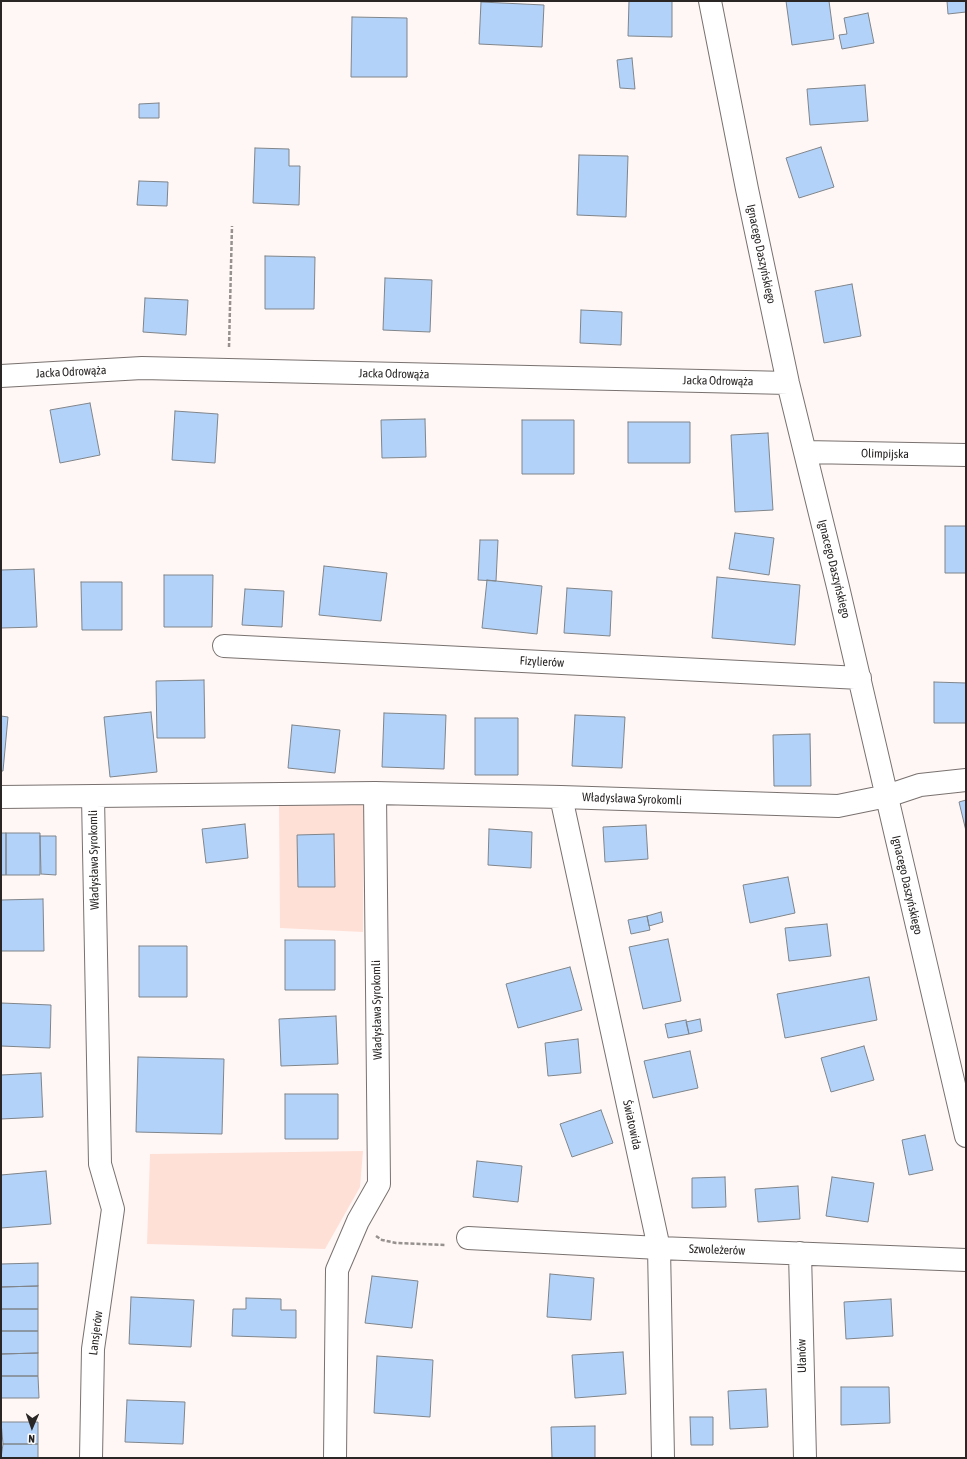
<!DOCTYPE html>
<html>
<head>
<meta charset="utf-8">
<style>
	body { margin:0 }
	#map { position:relative; width:967px; height:1459px; overflow:hidden; background:#fff7f5; font-family:"Asap Condensed",sans-serif }
	canvas { display:block }
	.frame { position:absolute; inset:0; border:2px solid #292625; pointer-events:none }
	.north { position:absolute; left:12px; top:1407px; width:40px; height:40px; -webkit-text-stroke:3px #fff; paint-order:stroke; rotate:182deg; font-size:11px; font-weight:700; line-height:16px; text-align:center; color:#292625 }
	.north::after { content:''; display:block; margin:auto; width:14px; height:18px; background:#292625; clip-path:polygon(50% 0,100% 100%,50% 72%,0 100%) }
</style>
</head>
<body>
<div id="map">
<canvas width="967" height="1459"></canvas>
<div class="frame"></div>
<div class="north">N</div>
</div>
<script>
const context = document.querySelector('canvas').getContext('2d');
context.lineJoin = 'round';
function fill(path, color) { context.fillStyle = color; context.fill(path, 'evenodd'); }
const poly = rows => new Path2D(rows.map(r => 'M' + r).join(''));
function trace(path, color, width, dash) { context.strokeStyle = color; context.lineWidth = width; context.lineCap = dash ? 'butt' : 'round'; context.setLineDash(dash || []); context.stroke(path); }
function write(font, color, halo, rows, align = 'center') {
  context.font = font + ' "Asap Condensed",sans-serif'; context.lineWidth = 3.5; context.setLineDash([]); context.textBaseline = 'middle'; context.strokeStyle = halo; context.fillStyle = color; for (const [text, x, y, turn = 0] of rows) {
    context.save(); context.translate(x, y); context.rotate((+turn || 0) * Math.PI / 180); context.textAlign = isNaN(turn) ? turn : align; if (halo) context.strokeText(text, 0, 0); context.fillText(text, 0, 0); context.restore();
  }
}
fill(poly([
	[279,805,364,805,363,932,280,928],
	[363,1151,360,1187,325,1249,147,1244,150,1154]
]), '#ffe0d7');
const building = poly([
	[629,1,672,1,672,37,628,36,629,1],
	[786,1,829,1,834,39,792,45,786,1],
	[947,1,966,1,966,12,948,14,947,1],
	[481,2,544,5,542,47,479,44,481,2],
	[868,13,874,43,842,49,839,35,847,34,844,18,868,13],
	[352,17,407,18,407,77,351,77,352,17],
	[632,58,635,89,620,88,617,60,632,58],
	[865,85,868,121,810,125,807,89,865,85],
	[159,103,159,118,139,118,139,104,159,103],
	[821,147,834,187,799,198,786,158,821,147],
	[255,148,289,149,289,166,300,166,299,205,253,203,255,148],
	[579,155,628,156,626,217,577,215,579,155],
	[139,181,168,182,167,206,137,205,139,181],
	[265,256,315,257,314,309,265,309,265,256],
	[385,278,432,280,430,332,383,330,385,278],
	[852,284,861,336,824,343,815,291,852,284],
	[145,298,188,300,186,335,143,332,145,298],
	[581,310,622,312,621,345,580,343,581,310],
	[90,403,100,455,60,463,50,410,90,403],
	[175,411,218,414,215,463,172,460,175,411],
	[425,419,426,457,382,458,381,420,425,419],
	[522,420,574,420,574,474,522,474,522,420],
	[628,422,690,422,690,463,628,463,628,422],
	[768,433,773,510,735,512,731,435,768,433],
	[945,526,966,526,966,573,945,573,945,526],
	[735,533,774,538,769,575,729,569,735,533],
	[480,540,498,540,496,581,478,580,480,540],
	[324,566,387,573,381,621,319,615,324,566],
	[34,569,37,627,1,628,1,570,34,569],
	[164,575,213,575,212,627,164,627,164,575],
	[717,577,800,585,795,645,712,638,717,577],
	[487,580,542,586,537,634,482,628,487,580],
	[81,582,122,582,122,630,82,630,81,582],
	[567,588,612,591,610,636,564,633,567,588],
	[245,589,284,591,282,627,242,625,245,589],
	[204,680,205,738,157,738,156,681,204,680],
	[934,682,966,683,966,723,934,723,934,682],
	[151,712,157,772,110,777,104,717,151,712],
	[384,713,446,715,444,769,382,767,384,713],
	[575,715,625,717,622,768,572,766,575,715],
	[1,716,8,717,3,771,1,771,1,716],
	[475,718,518,718,518,775,475,775,475,718],
	[292,725,340,730,335,773,288,768,292,725],
	[810,734,811,786,774,786,773,735,810,734],
	[966,800,966,831,959,802,966,800],
	[245,824,248,858,206,863,202,829,245,824],
	[646,825,648,859,605,862,603,827,646,825],
	[489,829,532,832,531,868,488,865,489,829],
	[1,833,6,833,6,875,1,875,1,833],
	[6,833,40,833,40,875,6,875,6,833],
	[334,834,335,887,298,887,297,835,334,834],
	[40,836,56,836,56,875,41,874,40,836],
	[788,877,795,913,750,923,743,885,788,877],
	[43,899,44,951,1,951,1,900,43,899],
	[661,912,663,922,649,926,647,916,661,912],
	[647,916,650,930,631,934,628,920,647,916],
	[827,924,831,956,789,961,785,928,827,924],
	[668,939,681,1001,643,1009,629,947,668,939],
	[285,940,335,940,335,990,285,990,285,940],
	[139,946,187,946,187,997,139,997,139,946],
	[570,967,582,1010,518,1028,506,984,570,967],
	[869,977,877,1020,785,1038,777,994,869,977],
	[1,1003,51,1005,50,1048,1,1046,1,1003],
	[336,1016,338,1064,281,1066,279,1019,336,1016],
	[700,1019,702,1031,689,1034,686,1022,700,1019],
	[686,1020,689,1034,668,1038,665,1024,686,1020],
	[578,1039,581,1073,548,1076,545,1043,578,1039],
	[864,1046,874,1080,831,1092,821,1058,864,1046],
	[690,1051,698,1088,653,1098,644,1061,690,1051],
	[138,1057,224,1059,222,1134,136,1132,138,1057],
	[41,1073,43,1117,1,1119,1,1075,41,1073],
	[285,1094,338,1094,338,1139,285,1139,285,1094],
	[601,1110,613,1143,572,1157,560,1124,601,1110],
	[925,1135,933,1170,909,1175,902,1140,925,1135],
	[477,1161,522,1166,518,1202,473,1197,477,1161],
	[46,1171,51,1224,1,1228,1,1175,46,1171],
	[725,1177,726,1207,692,1208,692,1178,725,1177],
	[832,1177,874,1183,868,1222,826,1216,832,1177],
	[798,1186,800,1219,758,1222,755,1189,798,1186],
	[38,1263,38,1286,1,1287,1,1264,38,1263],
	[550,1274,594,1278,591,1320,547,1317,550,1274],
	[372,1276,418,1281,412,1328,365,1323,372,1276],
	[38,1286,38,1309,1,1309,1,1287,38,1286],
	[131,1297,194,1300,191,1347,129,1344,131,1297],
	[246,1298,281,1299,281,1310,296,1310,296,1338,232,1336,233,1309,246,1309,246,1298],
	[891,1299,893,1336,846,1339,844,1302,891,1299],
	[1,1309,38,1309,38,1331,1,1331,1,1309],
	[1,1331,38,1331,38,1353,1,1354,1,1331],
	[623,1352,626,1394,575,1398,572,1355,623,1352],
	[38,1353,38,1376,1,1376,1,1354,38,1353],
	[377,1356,433,1360,430,1417,374,1413,377,1356],
	[1,1376,38,1376,39,1398,1,1398,1,1376],
	[841,1387,889,1387,890,1423,841,1425,841,1387],
	[766,1389,768,1427,730,1429,728,1391,766,1389],
	[127,1400,185,1402,183,1444,125,1442,127,1400],
	[690,1417,713,1417,713,1445,691,1445,690,1417],
	[1,1422,38,1422,38,1444,3,1444,1,1422],
	[595,1426,595,1458,552,1458,551,1427,595,1426],
	[3,1444,38,1444,38,1458,1,1458,3,1444]
]);
fill(building, '#b2d2f9');
trace(building, '#80858a', 1);
const minor = poly([
	[710,1,747,189,788,383,838,587,966,1136],
	[1,376,142,368,788,383],
	[805,452,966,455],
	[224,646,860,678],
	[1,797,375,793,561,797,838,806,887,796,920,785,966,780],
	[561,797,659,1248,663,1458],
	[468,1238,659,1248,966,1260],
	[800,1253,805,1458],
	[91,1458,93,1349,113,1209,100,1164,93,797],
	[335,1458,337,1270,358,1221,379,1184,375,793]
]);
trace(minor, '#78716f', 24);
trace(poly([
	[229,347,232,226],
	[376,1236,382,1240,396,1243,445,1245]
]), '#96918f', 2.5, [4, 2]);
trace(minor, '#fff', 22);
write('12px', '#292625', '#fff', [
	["Ignacego Daszyńskiego",761,254,78],
	["Jacka Odrowąża",71,372,-3],
	["Jacka Odrowąża",394,374,1],
	["Jacka Odrowąża",718,381,1],
	["Olimpijska",885,454,1],
	["Ignacego Daszyńskiego",834,569,76],
	["Fizylierów",542,662,3],
	["Władysława Syrokomli",632,799,2],
	["Władysława Syrokomli",94,860,-91],
	["Ignacego Daszyńskiego",907,885,77],
	["Władysława Syrokomli",377,1010,-91],
	["Światowida",632,1125,78],
	["Szwoleżerów",717,1250,2],
	["Lansjerów",96,1333,-83],
	["Ułanów",802,1356,-91]
]);
</script>
</body>
</html>
